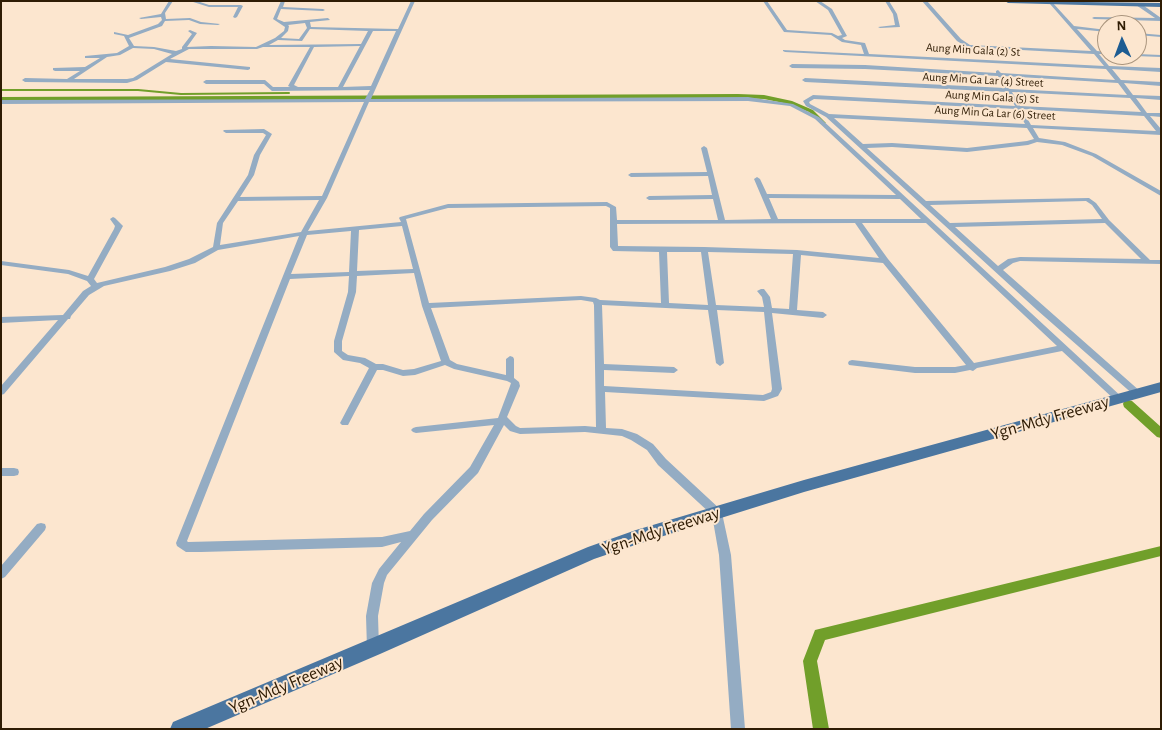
<!DOCTYPE html>
<html>
<head>
<meta charset="utf-8">
<style>
	body { margin:0 }
	#map { position:relative; width:1162px; height:730px; overflow:hidden; background:#fce6cf; font-family:"Alegreya Sans",sans-serif }
	canvas { display:block }
	.frame { position:absolute; inset:0; border:2px solid #2f1c04; pointer-events:none }
	.north { position:absolute; left:1097px; top:15px; width:50px; height:50px; box-sizing:border-box; background:#fce6cf; border:1px solid #aa957e; border-radius:50%; rotate:358deg; font-size:14px; font-weight:700; line-height:20px; text-align:center; color:#2f1c04 }
	.north::after { content:''; display:block; margin:auto; width:18px; height:22px; background:#1d5c92; clip-path:polygon(50% 0,100% 100%,50% 72%,0 100%) }
</style>
</head>
<body>
<div id="map">
<canvas width="1162" height="730"></canvas>
<div class="frame"></div>
<div class="north">N</div>
</div>
<script>
const context = document.querySelector('canvas').getContext('2d');
context.lineJoin = 'round';
const poly = rows => new Path2D(rows.map(r => 'M' + r).join(''));
function trace(path, color, width, dash) { context.strokeStyle = color; context.lineWidth = width; context.lineCap = dash ? 'butt' : 'round'; context.setLineDash(dash || []); context.stroke(path); }
function fill(path, color) { context.fillStyle = color; context.fill(path, 'evenodd'); }
function write(font, color, halo, rows, align = 'center') {
  context.font = font + ' "Alegreya Sans",sans-serif'; context.lineWidth = 4; context.setLineDash([]); context.textBaseline = 'middle'; context.strokeStyle = halo; context.fillStyle = color; for (const [text, x, y, turn = 0] of rows) {
    context.save(); context.translate(x, y); context.rotate((+turn || 0) * Math.PI / 180); context.textAlign = isNaN(turn) ? turn : align; if (halo) context.strokeText(text, 0, 0); context.fillText(text, 0, 0); context.restore();
  }
}
trace(poly([
	[1,90,138,90,181,94,289,93]
]), '#719f2a', 2);
fill(poly([
	[738,94,764,95,792,101,813,110,826,123,821,124,809,112,788,104,764,99,738,98,1,101,1,97,738,94],
	[1128,400,1132,401,1161,427,1161,438,1157,437,1124,407,1123,404,1124,401,1128,400],
	[1161,546,1161,556,825,640,817,661,829,729,813,729,803,661,815,630,1161,546]
]), '#719f2a');
fill(poly([
	[169,1,173,1,165,13,166,19,190,18,201,22,220,24,218,25,200,24,189,20,165,21,162,26,129,38,134,46,154,47,176,51,182,49,182,47,192,34,188,31,190,30,197,33,187,47,211,46,256,47,275,38,284,31,285,27,273,19,281,1,285,1,283,7,323,9,325,10,323,11,281,9,277,19,284,22,328,18,330,20,310,22,311,27,398,29,411,1,415,1,371,99,748,97,793,104,819,117,1124,399,1119,402,1116,401,1062,351,977,368,973,371,970,370,955,373,915,373,849,365,848,363,849,361,852,360,915,367,955,367,966,365,883,263,801,255,797,310,823,312,827,315,823,318,772,313,782,389,778,396,764,401,605,392,606,428,622,429,637,434,653,444,666,459,721,510,722,513,731,555,745,729,731,729,719,555,712,515,658,465,647,450,631,440,622,436,585,432,520,434,510,431,504,425,478,473,432,520,387,575,384,583,378,616,379,648,377,652,373,654,369,652,367,648,366,616,372,583,379,569,401,542,382,547,201,552,186,552,177,546,176,543,299,236,218,250,195,263,170,271,104,286,89,295,71,316,70,319,68,319,4,394,1,395,1,386,58,320,1,323,1,317,63,315,83,291,91,286,87,281,68,274,1,265,1,261,69,270,88,276,114,229,115,226,110,219,113,217,115,218,123,226,94,279,97,283,165,267,189,259,213,247,217,223,248,175,254,155,266,135,263,133,226,133,223,131,224,130,264,129,272,134,260,155,254,175,240,197,322,196,364,102,1,104,1,100,365,99,370,90,272,91,264,84,206,84,203,82,206,80,265,80,273,87,290,87,288,86,310,47,263,47,257,49,189,49,170,59,250,67,250,69,248,70,166,62,137,80,127,83,25,82,22,80,25,78,67,79,80,71,55,71,53,70,53,68,85,67,100,58,85,58,85,56,117,53,129,46,124,36,114,34,114,32,128,35,158,24,162,20,161,17,141,19,139,18,161,14,169,1],
	[305,23,307,28,299,39,281,38,288,31,289,26,288,25,305,23],
	[310,29,368,31,361,44,269,45,278,40,302,41,310,29],
	[373,31,396,31,371,86,343,87,373,31],
	[360,46,338,87,298,87,294,85,314,47,360,46],
	[133,48,154,49,172,54,133,78,127,79,74,79,107,57,120,55,133,48],
	[748,101,790,106,815,119,896,195,767,194,760,179,757,177,754,179,771,219,725,220,707,148,704,146,701,148,707,172,631,173,628,175,631,177,708,176,712,195,649,196,646,198,649,200,713,199,718,220,617,220,616,207,607,202,448,204,400,217,399,218,401,222,308,231,327,198,369,102,748,101],
	[769,198,900,199,921,219,778,219,769,198],
	[319,200,301,232,220,245,223,223,238,201,319,200],
	[606,206,610,208,610,247,613,251,659,252,661,303,600,300,596,298,581,296,429,303,406,219,448,208,606,206],
	[855,223,879,258,797,250,704,247,618,246,617,224,855,223],
	[862,223,926,223,1057,346,974,363,888,259,862,223],
	[402,226,413,269,357,271,359,230,402,226],
	[351,231,349,272,291,274,307,235,351,231],
	[667,252,701,252,708,305,669,303,667,252],
	[708,252,793,254,789,309,772,308,770,297,764,289,761,289,757,291,762,297,764,307,716,305,708,252],
	[414,273,422,306,441,361,414,369,403,370,383,364,376,364,365,358,348,355,342,351,342,341,356,292,357,276,414,273],
	[349,276,348,292,334,341,334,352,343,360,360,363,369,368,340,423,342,425,348,425,377,370,383,370,403,376,415,375,445,365,454,369,507,381,511,383,510,386,498,418,416,427,413,428,411,430,413,432,416,433,494,425,470,467,424,514,410,531,382,537,188,542,187,541,290,279,349,276],
	[581,300,593,302,594,305,596,427,585,426,520,428,516,426,507,417,520,386,519,382,514,378,514,359,513,357,510,356,506,359,506,375,457,364,450,360,431,308,581,300],
	[602,305,708,310,716,363,720,366,724,363,717,310,764,312,772,389,771,392,763,395,604,386,604,370,674,373,678,370,674,367,604,364,602,305],
	[190,1,197,1,209,5,241,5,243,6,237,17,235,18,233,17,238,7,209,7,190,1],
	[763,1,767,1,787,30,832,33,838,36,842,35,828,10,815,1,820,1,832,9,847,36,842,38,845,40,865,43,869,54,1104,66,1094,54,967,47,957,41,922,1,927,1,961,39,970,45,1091,51,1050,4,1052,2,1074,26,1107,30,1107,32,1077,29,1097,51,1107,52,1107,54,1099,54,1109,66,1161,68,1161,72,1112,69,1121,80,1161,82,1161,86,1124,83,1133,95,1161,96,1161,100,1136,98,1147,113,1161,113,1161,117,1150,116,1161,129,1161,135,1033,128,1039,138,1065,142,1096,154,1161,191,1161,196,1092,156,1062,145,1037,142,1028,145,967,152,892,147,867,148,926,201,1089,198,1096,203,1109,220,1150,260,1161,260,1161,264,1020,261,1013,263,1003,270,1141,392,1143,394,1141,396,1135,396,1037,310,826,117,806,106,803,101,813,95,1015,106,1007,92,805,82,802,80,805,78,1005,88,998,76,865,69,792,68,789,66,792,64,865,65,996,73,996,71,998,70,1001,73,1115,80,1106,69,785,52,783,51,783,50,864,54,861,45,842,42,831,35,784,32,763,1],
	[1003,76,1118,83,1127,95,1010,89,1003,76],
	[1012,92,1130,98,1141,112,1020,106,1012,92],
	[814,99,1017,109,1025,124,829,114,810,104,809,102,814,99],
	[1022,109,1144,116,1156,131,1031,125,1022,109],
	[834,118,1027,128,1034,139,1027,141,967,148,892,143,863,144,834,118],
	[1086,201,1092,205,1102,219,950,223,930,205,1086,201],
	[1105,223,1141,259,1020,257,1008,259,998,266,955,227,1105,223],
	[885,1,889,1,897,14,900,27,880,28,878,27,895,25,893,14,885,1],
	[1136,3,1140,3,1161,18,1161,21,1094,19,1092,18,1094,17,1155,18,1136,5,1136,3],
	[1137,33,1161,35,1161,37,1137,35,1137,33],
	[1137,54,1161,55,1161,57,1135,56,1135,55,1137,55,1137,54],
	[1,468,14,468,18,469,19,472,18,475,14,476,1,476,1,468],
	[41,523,45,524,46,527,45,530,5,577,1,579,1,566,37,524,41,523]
]), '#94acc3');
fill(poly([
	[1005,1,1161,3,1161,7,1008,3,1005,1],
	[1161,382,1161,392,804,492,638,544,594,559,380,654,205,729,170,729,173,722,588,547,636,530,804,480,1161,382]
]), '#4b76a0');
write('12px', '#2f1c04', '#fce6cf', [
	["Aung Min Gala (2) St",973,50,3],
	["Aung Min Ga Lar (4) Street",983,80,3],
	["Aung Min Gala (5) St",992,97,3],
	["Aung Min Ga Lar (6) Street",995,113,3]
]);
write('18px', '#2f1c04', '#fce6cf', [
	["Ygn-Mdy Freeway",1050,418,-16],
	["Ygn-Mdy Freeway",661,531,-18],
	["Ygn-Mdy Freeway",286,685,-23]
]);
</script>
</body>
</html>
